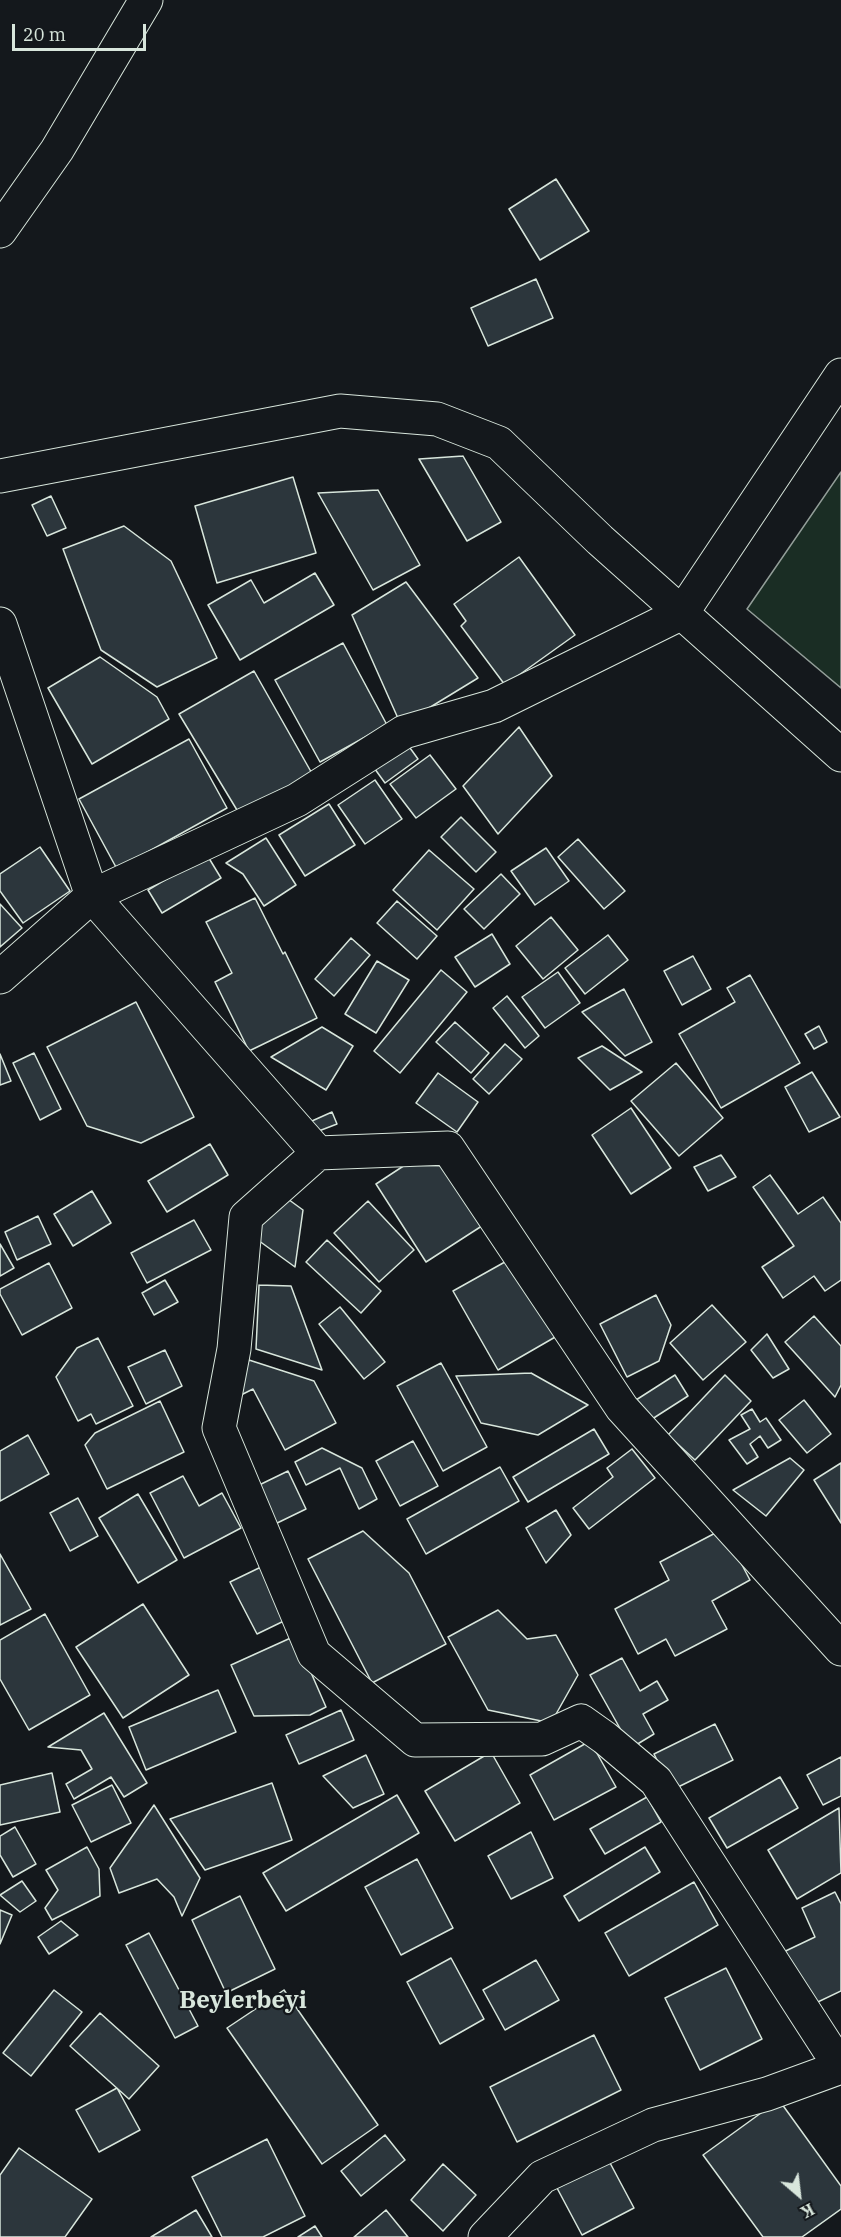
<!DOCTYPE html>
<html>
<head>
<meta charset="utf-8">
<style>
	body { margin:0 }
	#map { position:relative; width:841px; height:2237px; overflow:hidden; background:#14181c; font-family:"IBM Plex Serif",serif }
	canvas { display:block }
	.north { position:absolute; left:769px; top:2165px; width:60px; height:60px; -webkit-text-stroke:4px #14181c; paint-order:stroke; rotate:152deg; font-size:16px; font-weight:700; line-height:24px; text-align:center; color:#d8e6dc }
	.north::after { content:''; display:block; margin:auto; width:21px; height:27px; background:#d8e6dc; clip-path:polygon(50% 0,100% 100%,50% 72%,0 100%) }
	.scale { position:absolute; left:12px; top:24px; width:134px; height:27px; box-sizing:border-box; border:3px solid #d8e6dc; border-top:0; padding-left:8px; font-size:18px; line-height:21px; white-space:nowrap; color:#d8e6dc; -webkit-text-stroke:4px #14181c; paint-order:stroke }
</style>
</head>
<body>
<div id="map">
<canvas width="841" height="2237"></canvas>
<div class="north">K</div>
<div class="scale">20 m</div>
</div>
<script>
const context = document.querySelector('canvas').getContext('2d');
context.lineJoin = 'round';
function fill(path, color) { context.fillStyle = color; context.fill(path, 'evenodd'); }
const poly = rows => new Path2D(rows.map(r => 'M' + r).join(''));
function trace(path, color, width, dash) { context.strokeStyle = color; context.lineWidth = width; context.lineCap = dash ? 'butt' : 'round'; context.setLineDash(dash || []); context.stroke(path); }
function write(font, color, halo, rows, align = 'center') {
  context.font = font + ' "IBM Plex Serif",serif'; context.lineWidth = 4.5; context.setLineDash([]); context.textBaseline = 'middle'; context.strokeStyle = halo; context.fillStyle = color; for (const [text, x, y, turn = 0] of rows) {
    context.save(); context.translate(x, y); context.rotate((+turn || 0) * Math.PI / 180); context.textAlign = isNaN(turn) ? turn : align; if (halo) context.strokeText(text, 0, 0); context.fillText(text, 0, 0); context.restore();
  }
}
const green = poly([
	[841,472,841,688,747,609,841,472]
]);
fill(green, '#1a2d24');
trace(green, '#939e99', 1.5);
const building = poly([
	[556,179,589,231,540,260,509,209,556,179],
	[536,279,553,318,488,346,471,308,536,279],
	[463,456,501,522,467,541,419,459,463,456],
	[293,477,316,553,217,583,195,506,293,477],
	[378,490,420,565,373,590,318,493,378,490],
	[51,496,66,528,47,536,32,505,51,496],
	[124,526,171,561,217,658,157,687,101,650,63,549,124,526],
	[519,557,575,635,505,685,461,626,466,621,454,604,519,557],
	[315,573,334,605,240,660,208,605,251,580,264,603,315,573],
	[406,582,478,678,401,725,352,615,406,582],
	[343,643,387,725,320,762,275,680,343,643],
	[100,657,157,697,169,719,92,764,48,688,100,657],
	[254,671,314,777,243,820,179,714,254,671],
	[519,727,552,776,498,834,463,786,519,727],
	[189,739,227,808,117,869,79,799,189,739],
	[405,741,418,759,385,783,372,765,405,741],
	[430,755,456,789,416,818,390,784,430,755],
	[375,780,402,819,365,844,338,805,375,780],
	[329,804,355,845,305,876,279,835,329,804],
	[461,817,496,852,476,872,441,837,461,817],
	[266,838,296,885,264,906,243,874,226,863,266,838],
	[578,839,625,891,604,909,558,857,578,839],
	[40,847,70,891,23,923,0,891,0,874,40,847],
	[546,848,569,881,535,905,511,871,546,848],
	[429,850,474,889,437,930,393,890,429,850],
	[207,855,221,878,162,913,148,890,207,855],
	[501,874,520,894,484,929,464,909,501,874],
	[255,898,283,954,285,952,317,1018,249,1051,215,982,232,973,206,922,255,898],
	[397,901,437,936,417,959,377,923,397,901],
	[0,904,22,928,0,947,0,904],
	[551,917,578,950,543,979,516,946,551,917],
	[492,934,510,964,475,987,455,957,492,934],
	[608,935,628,960,585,994,565,968,608,935],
	[351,938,370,955,334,996,315,979,351,938],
	[693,956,711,989,682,1005,664,971,693,956],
	[377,961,409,980,376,1033,345,1014,377,961],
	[441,970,467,992,400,1073,374,1051,441,970],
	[558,972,580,1003,545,1028,522,997,558,972],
	[750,975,800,1063,721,1108,679,1034,735,1002,727,988,750,975],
	[624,989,652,1042,625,1056,582,1012,624,989],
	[507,996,539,1036,525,1048,493,1008,507,996],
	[136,1002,194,1117,141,1143,87,1126,47,1047,136,1002],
	[455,1022,489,1053,471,1073,436,1042,455,1022],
	[819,1026,827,1042,814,1049,805,1034,819,1026],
	[322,1027,353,1046,326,1090,271,1057,322,1027],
	[505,1044,522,1059,489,1094,473,1079,505,1044],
	[602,1046,642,1072,610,1090,578,1058,602,1046],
	[34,1053,61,1109,40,1120,13,1063,34,1053],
	[0,1054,11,1081,0,1085,0,1054],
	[676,1063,723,1118,679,1156,631,1101,676,1063],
	[812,1072,840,1117,809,1132,785,1087,812,1072],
	[438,1073,478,1102,457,1132,416,1103,438,1073],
	[631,1108,671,1168,631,1194,592,1135,631,1108],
	[332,1112,337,1124,311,1134,303,1125,332,1112],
	[210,1144,228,1175,167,1212,148,1181,210,1144],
	[721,1155,736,1177,708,1191,694,1167,721,1155],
	[405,1165,452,1166,488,1222,426,1262,376,1184,405,1165],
	[770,1175,798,1214,823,1197,841,1223,841,1280,825,1291,814,1276,783,1298,762,1267,794,1246,753,1187,770,1175],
	[92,1191,111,1223,73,1246,54,1214,92,1191],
	[281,1194,303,1210,295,1267,251,1235,281,1194],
	[368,1201,414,1250,379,1282,334,1233,368,1201],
	[38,1216,51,1244,17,1260,5,1232,38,1216],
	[194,1220,211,1250,147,1283,131,1253,194,1220],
	[327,1240,381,1291,361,1313,306,1262,327,1240],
	[0,1244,14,1268,0,1276,0,1244],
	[512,1258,557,1336,498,1370,453,1291,512,1258],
	[49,1263,72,1308,22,1335,0,1294,0,1289,49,1263],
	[165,1280,178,1302,154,1315,142,1293,165,1280],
	[259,1285,291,1286,322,1370,256,1349,259,1285],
	[656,1295,671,1325,659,1361,627,1377,600,1324,656,1295],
	[712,1305,746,1342,703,1380,670,1343,712,1305],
	[340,1307,385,1362,364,1379,319,1324,340,1307],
	[814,1316,841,1346,841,1385,835,1397,785,1342,814,1316],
	[767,1334,789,1369,773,1378,751,1350,767,1334],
	[98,1338,133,1406,96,1424,91,1414,78,1421,56,1377,77,1348,98,1338],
	[165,1350,182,1386,146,1404,128,1367,165,1350],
	[249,1360,314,1381,336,1423,285,1450,253,1389,237,1397,249,1360],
	[441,1363,487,1447,443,1471,397,1386,441,1363],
	[531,1373,588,1405,538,1435,481,1423,456,1376,531,1373],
	[675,1375,688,1396,649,1421,636,1400,675,1375],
	[725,1375,751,1401,695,1460,668,1435,725,1375],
	[804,1400,831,1434,807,1453,779,1420,804,1400],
	[160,1401,184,1452,107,1489,85,1445,95,1433,160,1401],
	[752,1409,760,1422,766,1418,781,1440,768,1448,760,1436,750,1444,758,1457,747,1464,729,1440,750,1429,741,1415,752,1409],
	[594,1429,609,1454,528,1502,513,1477,594,1429],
	[28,1435,49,1474,0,1501,0,1451,28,1435],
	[413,1441,438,1486,400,1506,376,1461,413,1441],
	[322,1448,362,1468,377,1499,359,1509,340,1468,306,1485,295,1462,322,1448],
	[632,1449,655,1478,589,1529,573,1508,613,1477,607,1468,632,1449],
	[790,1458,804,1470,766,1516,733,1490,790,1458],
	[841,1463,841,1523,814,1480,841,1463],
	[500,1467,519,1501,426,1554,407,1519,500,1467],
	[288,1471,306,1509,271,1526,253,1488,288,1471],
	[183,1476,199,1506,222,1493,241,1528,184,1558,150,1493,183,1476],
	[138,1494,177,1560,138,1583,99,1518,138,1494],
	[78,1498,98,1536,70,1551,50,1513,78,1498],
	[556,1510,571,1535,546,1563,526,1528,556,1510],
	[723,1529,750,1580,712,1601,727,1629,675,1656,666,1639,638,1654,615,1609,669,1580,660,1562,723,1529],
	[363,1531,409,1573,446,1644,372,1683,308,1559,363,1531],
	[0,1554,31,1609,0,1625,0,1554],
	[261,1567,288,1619,257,1634,230,1582,261,1567],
	[143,1604,189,1675,123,1718,76,1647,143,1604],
	[498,1610,527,1639,556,1635,578,1675,551,1723,488,1710,448,1637,498,1610],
	[45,1614,90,1695,29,1730,0,1679,0,1640,45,1614],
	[295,1636,326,1707,310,1715,254,1716,231,1665,295,1636],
	[622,1658,640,1691,657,1681,668,1700,643,1714,654,1734,631,1748,590,1675,622,1658],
	[218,1690,236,1732,146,1770,129,1727,218,1690],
	[341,1710,354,1740,299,1764,286,1735,341,1710],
	[104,1713,147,1783,124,1797,111,1777,74,1799,66,1784,92,1769,81,1750,48,1747,104,1713],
	[715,1724,733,1760,672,1790,654,1754,715,1724],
	[590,1741,616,1787,554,1820,530,1775,590,1741],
	[491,1752,520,1803,455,1841,425,1791,491,1752],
	[366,1755,384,1794,353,1808,323,1776,366,1755],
	[841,1757,841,1796,823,1805,807,1775,841,1757],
	[52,1773,60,1812,0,1825,0,1785,52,1773],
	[780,1777,798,1808,727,1848,709,1818,780,1777],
	[272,1783,292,1840,205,1870,170,1819,272,1783],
	[112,1785,131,1823,91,1842,72,1805,112,1785],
	[397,1795,419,1833,286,1911,263,1873,397,1795],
	[647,1797,661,1822,605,1854,590,1829,647,1797],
	[154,1805,200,1878,182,1916,174,1897,157,1879,119,1893,110,1868,154,1805],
	[839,1808,841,1873,797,1899,768,1850,839,1808],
	[15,1827,36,1864,13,1877,0,1855,0,1836,15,1827],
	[531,1832,553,1878,511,1899,488,1856,531,1832],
	[87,1847,99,1869,100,1896,52,1920,45,1908,58,1890,46,1870,87,1847],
	[645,1847,660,1872,579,1921,564,1896,645,1847],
	[417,1859,453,1928,401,1955,365,1887,417,1859],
	[22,1881,36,1901,20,1912,0,1895,22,1881],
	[694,1882,718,1925,629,1976,605,1933,694,1882],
	[835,1892,841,1904,841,1991,799,2011,773,1957,815,1937,802,1908,835,1892],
	[240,1896,275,1969,226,1993,192,1920,240,1896],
	[0,1910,12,1915,0,1944,0,1910],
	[61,1921,78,1935,49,1954,38,1937,61,1921],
	[149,1933,198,2026,175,2038,126,1945,149,1933],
	[451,1958,484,2019,440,2044,407,1982,451,1958],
	[536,1960,559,2000,505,2030,483,1990,536,1960],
	[726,1968,762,2039,700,2070,665,1998,726,1968],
	[54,1990,82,2012,31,2076,3,2053,54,1990],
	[284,1990,378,2125,322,2164,227,2028,284,1990],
	[100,2013,159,2066,129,2099,70,2046,100,2013],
	[594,2035,621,2090,517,2142,490,2087,594,2035],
	[117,2088,140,2130,99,2152,76,2110,117,2088],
	[779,2100,841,2186,841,2209,802,2237,763,2237,703,2155,779,2100],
	[385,2135,405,2160,361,2196,341,2171,385,2135],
	[267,2139,305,2216,263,2237,222,2237,192,2177,267,2139],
	[19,2148,92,2199,65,2237,0,2237,0,2175,19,2148],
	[609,2161,634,2208,582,2235,557,2188,609,2161],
	[443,2164,476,2195,443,2231,411,2200,443,2164],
	[196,2210,212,2237,151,2237,196,2210],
	[386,2210,408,2237,354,2237,386,2210],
	[315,2226,322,2237,298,2237,315,2226]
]);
fill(building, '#2c363c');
trace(building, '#d8e6dc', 1.5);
const minor = poly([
	[0,231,57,150,146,0],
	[0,476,340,411,437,419,499,443,600,540,841,755],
	[0,624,92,896,318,1153,448,1148,622,1408,841,1649],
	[0,977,92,896,297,800,404,732,494,706,682,613,841,375],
	[318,1153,246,1217,234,1349,219,1428,314,1654,415,1740,542,1739,581,1721,605,1738,656,1781,841,2068],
	[485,2237,542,2177,653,2125,767,2094,841,2067]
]);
trace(minor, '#d8e6dc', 35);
trace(minor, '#14181c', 33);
write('bold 24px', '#d8e6dc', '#14181c', [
	["Beylerbeyi",243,2001]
]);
</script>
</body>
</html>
